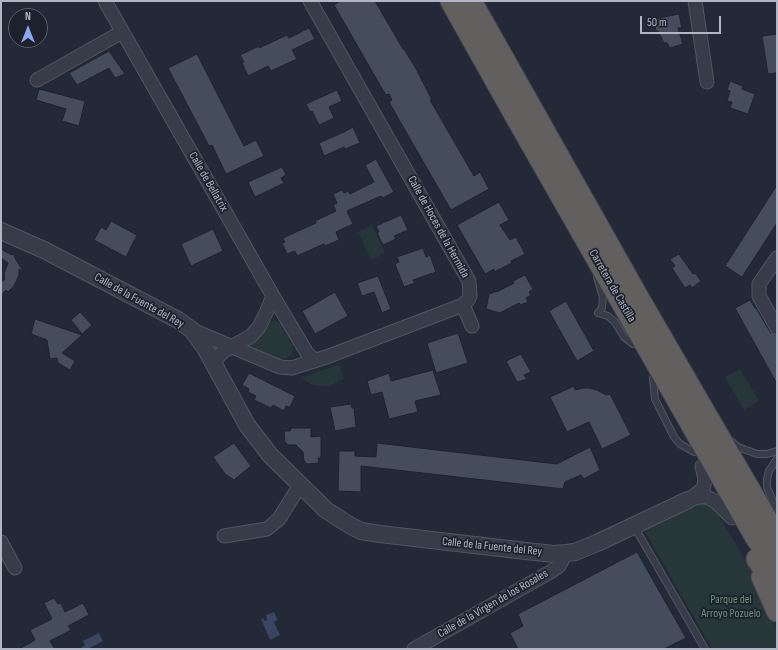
<!DOCTYPE html>
<html>
<head>
<meta charset="utf-8">
<style>
	body { margin:0 }
	#map { position:relative; width:778px; height:650px; overflow:hidden; background:#232937; font-family:"Sofia Sans Condensed",sans-serif }
	canvas { display:block }
	.frame { position:absolute; inset:0; border:2px solid #b2b6c4; pointer-events:none }
	.north { position:absolute; left:8px; top:8px; width:40px; height:40px; box-sizing:border-box; background:#1c212c; border:1px solid #585d69; border-radius:50%; rotate:0deg; font-size:11px; font-weight:700; line-height:16px; text-align:center; color:#b2b6c4 }
	.north::after { content:''; display:block; margin:auto; width:14px; height:18px; background:#8da7ed; clip-path:polygon(50% 0,100% 100%,50% 72%,0 100%) }
	.scale { position:absolute; left:640px; top:16px; width:81px; height:18px; box-sizing:border-box; border:2px solid #b2b6c4; border-top:0; padding-left:5px; font-size:12px; line-height:14px; white-space:nowrap; color:#b2b6c4; -webkit-text-stroke:3px #1c212c; paint-order:stroke }
</style>
</head>
<body>
<div id="map">
<canvas width="778" height="650"></canvas>
<div class="frame"></div>
<div class="north">N</div>
<div class="scale">50 m</div>
</div>
<script>
const context = document.querySelector('canvas').getContext('2d');
context.lineJoin = 'round';
function fill(path, color) { context.fillStyle = color; context.fill(path, 'evenodd'); }
const poly = rows => new Path2D(rows.map(r => 'M' + r).join(''));
function trace(path, color, width, dash) { context.strokeStyle = color; context.lineWidth = width; context.lineCap = dash ? 'butt' : 'round'; context.setLineDash(dash || []); context.stroke(path); }
function write(font, color, halo, rows, align = 'center') {
  context.font = font + ' "Sofia Sans Condensed",sans-serif'; context.lineWidth = 3.5; context.setLineDash([]); context.textBaseline = 'middle'; context.strokeStyle = halo; context.fillStyle = color; for (const [text, x, y, turn = 0] of rows) {
    context.save(); context.translate(x, y); context.rotate((+turn || 0) * Math.PI / 180); context.textAlign = isNaN(turn) ? turn : align; if (halo) context.strokeText(text, 0, 0); context.fillText(text, 0, 0); context.restore();
  }
}
fill(poly([
	[372,225,385,253,371,260,358,232],
	[276,321,280,323,293,346,292,353,288,358,280,359,251,347,249,343,260,336,264,329,271,322],
	[340,364,343,379,329,386,319,386,311,384,301,378],
	[740,369,759,401,744,410,725,377],
	[705,502,715,509,765,593,777,630,777,649,712,649,644,530,696,504]
]), '#263639');
fill(poly([
	[274,612,278,620,274,622,280,635,270,640,261,619,263,618,265,621,267,620,266,615],
	[99,633,103,641,88,649,81,649,81,648,85,645,83,641]
]), '#3a455f');
const building = poly([
	[340,1,375,1,403,49,404,49,415,67,432,100,430,100,474,176,480,172,489,189,451,210,398,118,389,102,392,100,389,94,386,95,381,87,334,5,340,1],
	[679,14,682,28,678,28,683,44,670,48,667,43,664,43,658,31,656,31,654,19,679,14],
	[309,28,315,39,292,50,297,59,271,71,268,66,248,76,242,63,244,62,240,55,259,46,259,48,287,35,289,38,309,28],
	[777,34,777,73,768,74,762,36,777,34],
	[109,51,125,74,115,78,109,68,77,85,69,73,109,51],
	[197,54,244,146,256,140,264,156,226,174,212,145,209,146,168,68,197,54],
	[730,81,743,86,742,89,755,94,748,114,730,108,732,102,727,101,730,91,727,90,730,81],
	[39,89,85,101,79,126,62,121,66,109,36,100,39,89],
	[337,90,342,101,329,107,334,118,319,125,312,111,310,112,306,104,337,90],
	[353,127,360,143,345,149,344,147,324,156,319,143,344,132,353,127],
	[376,159,394,192,383,198,381,196,347,211,353,224,336,232,339,240,325,246,324,244,297,256,295,251,287,254,282,243,285,242,283,238,316,223,315,221,336,211,333,205,337,203,333,194,342,190,344,193,348,191,350,194,374,182,365,165,376,159],
	[282,167,286,175,281,178,284,183,255,197,248,182,282,167],
	[777,185,777,223,742,277,725,266,777,185],
	[499,202,509,220,500,225,510,240,516,237,525,254,511,261,512,263,494,272,494,269,485,274,457,225,499,202],
	[401,215,408,230,394,236,396,239,383,245,377,233,379,232,376,226,401,215],
	[111,221,137,235,126,257,94,240,101,227,106,230,111,221],
	[213,229,223,251,191,266,181,244,213,229],
	[423,248,426,257,430,255,436,272,413,280,415,283,404,287,395,264,399,262,397,257,423,248],
	[1,249,12,255,13,253,16,260,24,272,19,269,19,275,14,286,8,292,6,290,1,295,1,282,5,279,4,273,8,263,1,258,1,249],
	[679,254,693,274,695,273,701,281,692,288,690,285,685,288,672,268,675,266,670,259,679,254],
	[525,275,533,289,529,292,531,295,526,298,528,302,521,305,519,303,500,313,486,309,489,294,497,291,497,292,514,283,513,281,525,275],
	[378,276,391,309,382,313,374,292,362,296,357,283,378,276],
	[335,292,348,316,315,334,302,311,335,292],
	[750,300,755,308,756,308,770,332,777,336,777,384,735,308,750,300],
	[566,301,594,351,577,361,549,311,566,301],
	[80,312,92,325,82,334,71,320,80,312],
	[35,319,82,335,62,353,75,361,70,370,58,363,57,358,50,359,47,340,31,334,35,319],
	[458,333,468,363,436,373,427,343,458,333],
	[521,354,531,372,524,375,527,379,517,382,506,361,521,354],
	[433,370,441,395,415,401,418,412,389,419,382,392,371,395,367,381,389,373,391,381,433,370],
	[249,373,295,396,290,407,286,406,284,411,273,405,271,408,254,400,256,396,248,392,249,389,242,385,249,373],
	[574,386,575,390,583,388,590,388,597,390,606,395,610,394,631,435,602,449,589,422,567,432,550,397,574,386],
	[351,404,352,408,354,408,356,427,335,431,330,407,351,404],
	[291,428,311,428,311,437,321,436,321,458,318,458,319,463,307,464,304,461,303,452,296,445,288,445,285,442,284,431,290,431,291,428],
	[234,443,251,466,234,480,225,474,213,457,234,443],
	[377,443,557,464,590,447,600,470,584,479,581,475,565,482,563,489,361,466,361,492,338,491,339,451,355,451,355,456,376,457,377,443],
	[637,552,686,638,664,649,518,649,510,633,523,626,518,614,637,552],
	[54,598,58,604,61,603,65,612,83,603,89,615,68,626,71,630,50,641,55,649,19,649,35,640,30,630,52,619,44,603,54,598]
]);
fill(building, '#454c5c');
trace(building, '#1e232e', 1);
const service = poly([
	[597,277,603,297,602,308,598,313,608,316,615,322,624,337,633,344],
	[653,379,655,399,674,437,680,444,694,452],
	[731,441,738,447,757,454,767,454,777,451],
	[777,459,769,471,767,479,767,487,777,511],
	[634,526,705,649]
]);
const minor = poly([
	[105,1,273,296,307,353,315,361],
	[695,1,707,82],
	[37,80,122,32],
	[777,258,759,284,759,296,777,328],
	[463,305,472,326],
	[192,330,280,367,292,368,329,356,463,305,468,300,470,296,469,281,310,1],
	[214,364,216,359,224,351,251,336,259,327,266,313,273,296],
	[690,499,703,489,705,480,702,466],
	[688,500,700,497,707,497,716,502,732,518],
	[224,536,267,529,279,519,300,485],
	[1,542,15,568],
	[414,649,552,571,559,566,566,553]
]);
const tertiary = poly([
	[1,231,44,250,178,320,192,330,205,348,247,425,270,455,326,510,351,526,361,531,380,534,526,551,554,554,566,553,575,552,597,543,688,500]
]);
const trunk = poly([
	[451,1,516,117,755,536,777,569],
	[471,1,639,299,777,537],
	[757,559,777,588],
	[762,577,777,611]
]);
trace(service, '#525662', 8);
trace(minor, '#525662', 15);
trace(tertiary, '#525662', 18);
trace(trunk, '#3f434f', 23);
trace(service, '#373c48', 6);
trace(minor, '#373c48', 13);
trace(tertiary, '#373c48', 16);
trace(trunk, '#61605e', 21);
write('12px', '#b2b6c4', '#1c212c', [
	["Calle de Bellatrix",208,182,60],
	["Calle de Hoces de la Hermida",438,227,61],
	["Carretera de Castilla",612,286,60],
	["Calle de la Fuente del Rey",139,301,29],
	["Calle de la Fuente del Rey",492,547,6],
	["Calle de la Virgen de los Rosales",493,604,-30]
]);
write('12px', '#6b9279', '#1c212c', [
	["Parque del",731,600],
	["Arroyo Pozuelo",731,614]
]);
</script>
</body>
</html>
